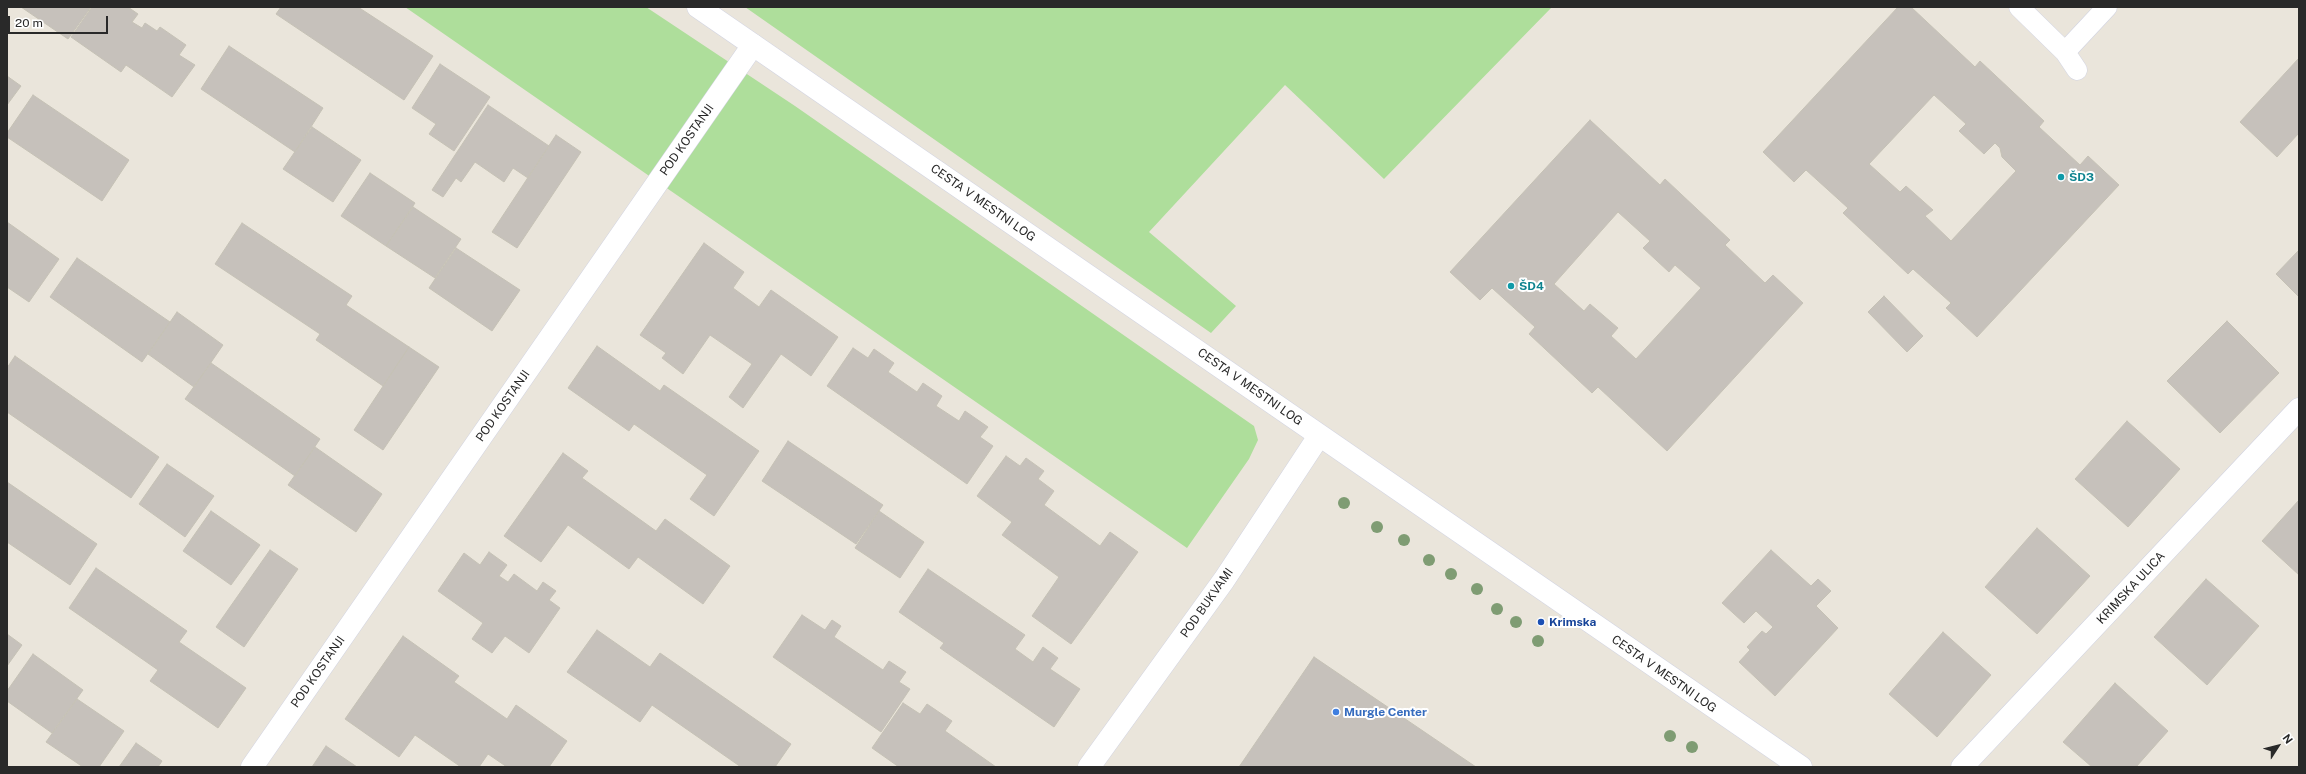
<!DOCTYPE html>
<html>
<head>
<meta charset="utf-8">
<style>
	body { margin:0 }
	#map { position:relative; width:2306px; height:774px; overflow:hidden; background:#eae5db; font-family:"Public Sans",sans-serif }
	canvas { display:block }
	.frame { position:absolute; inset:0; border:8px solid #292929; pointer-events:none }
	.north { position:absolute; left:2258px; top:726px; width:40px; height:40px; -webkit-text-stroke:3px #fff; paint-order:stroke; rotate:54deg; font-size:11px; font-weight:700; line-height:16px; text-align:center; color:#292929 }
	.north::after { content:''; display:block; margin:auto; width:14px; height:18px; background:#292929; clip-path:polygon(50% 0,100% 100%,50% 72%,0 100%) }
	.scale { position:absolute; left:8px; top:16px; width:100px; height:18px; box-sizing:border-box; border:2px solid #292929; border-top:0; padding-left:5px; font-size:12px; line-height:14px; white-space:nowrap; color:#292929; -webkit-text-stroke:3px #fff; paint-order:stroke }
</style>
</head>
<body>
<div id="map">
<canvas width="2306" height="774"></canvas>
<div class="frame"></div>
<div class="north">N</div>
<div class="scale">20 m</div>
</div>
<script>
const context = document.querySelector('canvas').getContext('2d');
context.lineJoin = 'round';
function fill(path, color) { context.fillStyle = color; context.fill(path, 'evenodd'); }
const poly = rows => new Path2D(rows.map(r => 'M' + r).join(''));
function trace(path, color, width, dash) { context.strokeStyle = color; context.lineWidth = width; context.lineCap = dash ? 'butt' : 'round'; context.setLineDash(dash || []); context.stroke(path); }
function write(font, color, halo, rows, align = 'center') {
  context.font = font + ' "Public Sans",sans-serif'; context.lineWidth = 4; context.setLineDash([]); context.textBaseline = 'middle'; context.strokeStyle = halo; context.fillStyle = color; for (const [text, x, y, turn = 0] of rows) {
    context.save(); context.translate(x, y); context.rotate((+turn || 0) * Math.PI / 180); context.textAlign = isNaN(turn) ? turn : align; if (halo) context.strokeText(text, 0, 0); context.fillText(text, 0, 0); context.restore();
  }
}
fill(poly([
	[405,7,646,7,795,106,1254,426,1258,440,1249,459,1187,548],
	[745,7,1552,7,1384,179,1285,85,1149,232,1236,306,1211,333]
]), '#aede9b');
const building = poly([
	[21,7,91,7,68,39,21,7],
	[92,7,128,7,138,14,132,22,142,28,145,23,157,31,160,27,186,45,179,55,195,65,172,97,126,65,121,72,71,37,92,7],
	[281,7,358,7,433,56,404,100,276,14,281,7],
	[1898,7,1911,7,1975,67,1980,61,2044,121,2039,127,2080,165,2088,156,2119,185,1977,337,1946,308,1951,303,1913,269,1908,274,1843,213,1848,208,1806,170,1794,182,1763,152,1898,7],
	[1934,95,1966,124,1959,131,1984,154,1995,143,2000,148,2002,157,2016,171,1951,241,1925,216,1933,210,1906,186,1900,192,1869,164,1934,95],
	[229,46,323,108,295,152,201,89,229,46],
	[2299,58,2299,133,2277,157,2240,122,2299,58],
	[440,64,490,97,454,151,429,134,436,124,412,108,440,64],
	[7,76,21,86,7,105,7,76],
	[33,95,129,160,102,201,7,137,7,133,33,95],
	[488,105,549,146,528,178,513,168,504,182,475,162,461,182,456,178,443,197,432,190,488,105],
	[1590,120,1660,185,1665,179,1730,240,1725,245,1765,283,1773,275,1803,303,1667,451,1598,387,1592,393,1529,334,1535,327,1492,288,1480,300,1450,272,1590,120],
	[1618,212,1650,241,1643,248,1669,272,1675,265,1701,288,1636,359,1611,336,1618,328,1590,304,1584,311,1554,284,1618,212],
	[312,127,361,160,333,202,283,169,312,127],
	[556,135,581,152,517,248,492,232,556,135],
	[370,173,415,203,386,246,341,216,370,173],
	[413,207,461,239,435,278,386,246,413,207],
	[7,222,59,259,29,302,7,287,7,222],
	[242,223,352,296,346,305,409,347,383,386,316,340,320,334,215,264,242,223],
	[704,243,744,272,733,288,759,307,771,290,838,337,811,376,781,354,743,408,729,397,752,364,710,335,683,374,662,358,666,353,640,335,704,243],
	[456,248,520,290,492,331,429,288,456,248],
	[2299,250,2299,297,2276,274,2299,250],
	[77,258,170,322,142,362,50,297,77,258],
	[1884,296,1923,336,1907,352,1868,312,1884,296],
	[177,312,223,345,194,387,148,354,177,312],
	[2227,321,2279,373,2220,433,2167,381,2227,321],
	[597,346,660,391,664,385,759,451,714,516,690,499,707,475,634,424,629,431,568,388,597,346],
	[409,347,439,367,383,450,354,430,409,347],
	[853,348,868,358,874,349,894,363,888,372,917,392,923,383,942,396,936,406,959,421,965,411,988,427,980,437,993,446,967,484,827,386,853,348],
	[15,356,159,457,131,498,7,412,7,368,15,356],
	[211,363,320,439,295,476,185,399,211,363],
	[2127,421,2180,469,2128,527,2075,479,2127,421],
	[788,441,883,505,856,544,762,481,788,441],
	[315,447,382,494,356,532,288,485,315,447],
	[563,453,588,471,582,478,656,531,665,519,730,566,703,604,638,557,629,569,568,525,541,562,504,536,563,453],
	[1006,456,1020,466,1026,458,1044,471,1038,479,1054,491,1044,505,1100,546,1110,532,1138,552,1071,644,1032,616,1059,577,1002,535,1012,522,977,496,1006,456],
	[167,464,214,496,185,537,139,504,167,464],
	[7,482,97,544,70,585,7,542,7,482],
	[2299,500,2299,575,2262,541,2299,500],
	[211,511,260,545,231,585,183,551,211,511],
	[879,511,924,542,900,578,855,548,879,511],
	[2037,528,2090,576,2037,634,1985,587,2037,528],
	[270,550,298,569,244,647,216,627,270,550],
	[1771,550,1811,586,1818,579,1831,591,1816,606,1838,628,1775,696,1739,662,1750,650,1747,647,1762,631,1766,634,1773,627,1756,611,1744,623,1722,603,1771,550],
	[489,552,507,565,499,576,508,582,514,574,537,591,543,582,556,591,549,600,560,608,529,653,505,636,492,653,472,639,483,623,438,591,464,553,480,565,489,552],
	[96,568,187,631,179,642,246,688,218,728,150,681,158,670,69,608,96,568],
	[928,569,1025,635,1015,649,1033,662,1043,647,1058,658,1050,669,1080,689,1054,727,940,648,944,643,899,612,928,569],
	[2206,579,2259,626,2207,685,2154,637,2206,579],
	[802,615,825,630,832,620,841,626,834,637,883,670,889,661,906,672,899,682,910,689,881,732,773,657,802,615],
	[597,630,650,667,660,653,791,744,775,767,741,767,652,705,640,722,567,672,597,630],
	[1943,632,1991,675,1937,737,1889,694,1943,632],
	[7,634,22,645,7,666,7,634],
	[403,636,459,676,454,682,507,719,516,705,567,741,549,767,507,767,488,754,479,767,461,767,415,735,399,757,345,719,403,636],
	[33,654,83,690,52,733,7,701,7,691,33,654],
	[1314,657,1476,767,1239,767,1314,657],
	[2115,683,2168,731,2136,767,2092,767,2063,742,2115,683],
	[77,699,124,731,99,767,83,767,46,742,77,699],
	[903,703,920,714,927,704,952,721,945,731,996,767,899,767,872,748,903,703],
	[136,743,162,761,158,767,119,767,136,743],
	[326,746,357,767,312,767,326,746]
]);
fill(building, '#c6c1bb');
trace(building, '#c5c1b5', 1);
const lane = poly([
	[2019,7,2065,52,2077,70],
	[2065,52,2107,7]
]);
const street = poly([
	[252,767,753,45],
	[1089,767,1224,580,1319,436],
	[1962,767,2299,409]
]);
const secondary = poly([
	[698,7,1801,767]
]);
trace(lane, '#d1d3e1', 21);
trace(street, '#d1d3e1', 23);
trace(secondary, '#d1d3e1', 23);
trace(lane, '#fff', 20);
trace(street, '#fff', 22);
trace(secondary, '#fff', 22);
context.fillStyle = '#7f9c73';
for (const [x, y] of [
	[1344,503],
	[1377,527],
	[1404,540],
	[1429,560],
	[1451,574],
	[1477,589],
	[1497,609],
	[1516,622],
	[1538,641],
	[1670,736],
	[1692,747]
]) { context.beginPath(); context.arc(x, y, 6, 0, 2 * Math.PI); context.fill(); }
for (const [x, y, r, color] of [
	[2061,177,4,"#0f9aa8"],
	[1511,286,4,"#0f9aa8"],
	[1541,622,4,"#1a4fb4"],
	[1336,712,4,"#3f7fe0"]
]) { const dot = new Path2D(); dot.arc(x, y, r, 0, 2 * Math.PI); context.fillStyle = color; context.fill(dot); trace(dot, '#fff', 1.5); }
write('12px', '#292929', '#fff', [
	["POD KOSTANJI",687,140,-55],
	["CESTA V MESTNI LOG",983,203,35],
	["CESTA V MESTNI LOG",1250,387,35],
	["POD KOSTANJI",503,406,-55],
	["KRIMSKA ULICA",2131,588,-47],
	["POD BUKVAMI",1207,603,-55],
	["POD KOSTANJI",318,672,-55],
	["CESTA V MESTNI LOG",1664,674,35]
]);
write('bold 12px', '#0d838f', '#fff', [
	["ŠD3",2069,177],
	["ŠD4",1519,286]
], 'left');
write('bold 12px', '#164399', '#fff', [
	["Krimska",1549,622]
], 'left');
write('bold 12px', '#366cbe', '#fff', [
	["Murgle Center",1344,712]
], 'left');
</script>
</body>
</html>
